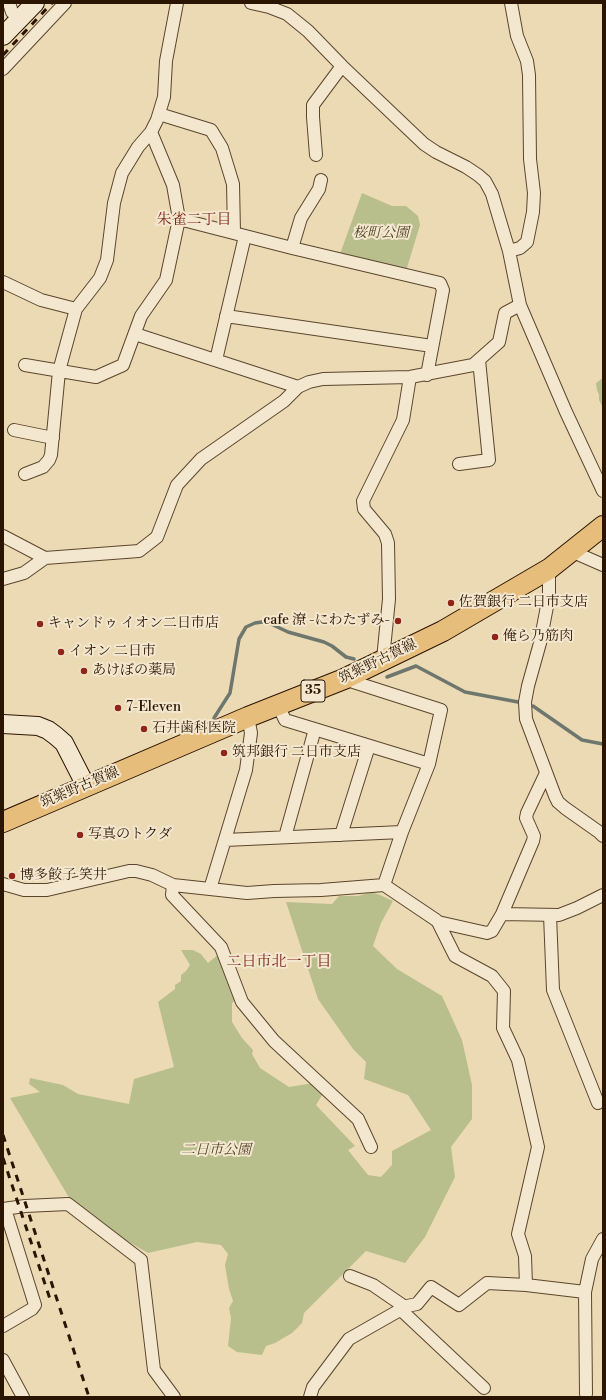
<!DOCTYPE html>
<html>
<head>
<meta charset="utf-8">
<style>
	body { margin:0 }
	#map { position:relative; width:606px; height:1400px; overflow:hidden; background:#ecdab5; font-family:"Libre Bodoni",serif }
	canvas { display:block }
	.frame { position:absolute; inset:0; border:4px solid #2b1400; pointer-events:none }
</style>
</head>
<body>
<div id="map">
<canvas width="606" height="1400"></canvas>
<div class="frame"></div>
</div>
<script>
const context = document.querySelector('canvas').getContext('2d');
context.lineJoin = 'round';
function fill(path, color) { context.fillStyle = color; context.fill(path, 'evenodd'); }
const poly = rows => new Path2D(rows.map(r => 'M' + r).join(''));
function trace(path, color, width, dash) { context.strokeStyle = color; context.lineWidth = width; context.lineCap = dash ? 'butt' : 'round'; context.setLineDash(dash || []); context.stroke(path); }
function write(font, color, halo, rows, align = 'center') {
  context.font = font + ' "Libre Bodoni","Noto Serif JP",serif'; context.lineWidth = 4; context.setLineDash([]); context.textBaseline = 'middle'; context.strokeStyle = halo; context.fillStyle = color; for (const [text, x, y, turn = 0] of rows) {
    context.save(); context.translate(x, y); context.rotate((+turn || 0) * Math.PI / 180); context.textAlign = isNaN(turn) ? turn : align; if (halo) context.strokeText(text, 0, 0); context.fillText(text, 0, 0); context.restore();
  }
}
fill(poly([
	[362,193,392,206,406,206,418,216,420,225,406,271,340,254],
	[603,378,603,408,599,400,599,395,597,390,596,383],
	[371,892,380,895,393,901,381,923,373,946,397,969,442,996,462,1040,472,1085,472,1119,451,1147,455,1177,425,1237,405,1263,366,1251,304,1313,302,1323,292,1333,275,1343,266,1346,262,1355,237,1352,228,1346,231,1318,229,1308,233,1301,229,1289,225,1265,228,1254,221,1245,197,1242,148,1253,112,1232,71,1201,10,1098,40,1092,29,1084,30,1078,63,1085,78,1094,129,1104,134,1079,174,1067,158,1002,175,989,175,985,181,981,181,975,186,971,190,965,181,950,193,950,201,954,208,963,220,953,237,999,232,1003,232,1022,242,1038,253,1050,252,1054,260,1068,289,1087,314,1083,322,1095,316,1105,355,1146,348,1150,368,1175,381,1177,392,1165,392,1151,431,1130,408,1095,364,1079,366,1062,353,1049,318,999,286,902,332,904,339,896,358,896]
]), '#b8bf8d');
trace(poly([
	[387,677,416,666,465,692,518,702],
	[533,706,582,740,603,744],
	[214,718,230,693,239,639,246,627,255,623,262,622,269,623,288,632,324,642,332,646,346,657,354,659]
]), '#6e776d', 3.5);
const street = poly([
	[9,3,12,12,20,19],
	[251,3,269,7,287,14,308,31,342,66,424,144,436,152,466,167,478,175,485,181,492,194,509,251,520,305,566,412,603,491],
	[3,69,65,3],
	[159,114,211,130,222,148,233,184,234,232],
	[316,155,313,117,313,105,342,66],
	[179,219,292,248,440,283,443,290,427,375],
	[292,248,301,218,319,189,321,180],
	[509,251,520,248,527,242,533,212,534,193,530,159,529,75,527,61,517,36,511,3],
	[3,282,41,300,76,309],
	[226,316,432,346],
	[135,334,298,387],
	[216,360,245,236],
	[25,365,96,377,123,365,141,316,166,280,179,219,173,185,151,132,157,120,164,97,166,61,177,3],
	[14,430,53,438],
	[459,464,489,460,479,360],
	[25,474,43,467,49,460,51,455,59,371,76,309,100,278,107,260,114,203,122,173,138,147,151,132],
	[3,536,45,558,139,551,157,537,177,485,201,459,284,401,298,387,309,382,323,379,410,377,473,365,499,342,505,313,520,305],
	[571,551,603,565],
	[549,569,549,596,540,643,528,686,525,702,526,719,555,796,558,802,565,808,599,832,603,836],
	[3,579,24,573,45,558],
	[383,659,389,599,388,543,385,534,364,509,363,501,403,420,410,377],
	[344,679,441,710,429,764,402,832,384,885],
	[278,705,285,720,429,764],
	[341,835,369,746],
	[285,837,315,729],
	[225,840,402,832],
	[3,884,24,890,47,890,129,871,136,871,152,875,173,885,247,893,274,891,321,890,384,885,436,920,438,922,487,933,492,931,502,914,559,915,577,908,603,895],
	[173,885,172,895,221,947,242,1002,274,1041,358,1119,371,1147],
	[210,889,246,770,251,733,248,717],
	[502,914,533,841,534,836,526,818,527,813,546,773],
	[550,915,553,990,598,1103],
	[438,922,455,956,492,976,504,991,503,1028,518,1060,538,1147,518,1234,525,1256,526,1285],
	[3,1209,25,1206,68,1204,141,1260,154,1370,174,1397],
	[350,1276,373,1285,405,1307],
	[401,1310,484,1388],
	[3,1326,32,1309,35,1305,5,1209],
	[3,1360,23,1397],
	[586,1394,585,1292,592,1259,603,1239],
	[310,1397,313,1387,349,1339,407,1306,417,1304,431,1287,459,1305,487,1283,526,1285,585,1292]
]);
const secondary = poly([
	[3,36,35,3],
	[3,724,38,726,48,730,56,736,64,743,86,786]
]);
const primary = poly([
	[3,822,248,717,344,679,443,631,549,569,603,526]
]);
trace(street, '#5b462d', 14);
trace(secondary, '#2b1400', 20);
trace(primary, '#2b1400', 22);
trace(street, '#f3e7cf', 12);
trace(secondary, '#f3e7cf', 18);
trace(primary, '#e6bd7a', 20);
trace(poly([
	[3,55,52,3],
	[3,1135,89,1397],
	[3,1158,51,1302]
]), '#2b1400', 3, [7, 7]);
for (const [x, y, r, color] of [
	[451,603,4,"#8f2418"],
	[398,621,4,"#8f2418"],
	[40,624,4,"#8f2418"],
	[495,637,4,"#8f2418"],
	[61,652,4,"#8f2418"],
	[84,671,4,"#8f2418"],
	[118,708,4,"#8f2418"],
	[144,729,4,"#8f2418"],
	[224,753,4,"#8f2418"],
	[80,835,4,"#8f2418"],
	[12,876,4,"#8f2418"]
]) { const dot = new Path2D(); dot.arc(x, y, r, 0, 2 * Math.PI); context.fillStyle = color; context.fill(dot); trace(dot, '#f3e7cf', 1.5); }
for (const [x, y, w] of [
	[313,691,24]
]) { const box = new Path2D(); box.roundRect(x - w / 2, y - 11, w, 22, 3); context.fillStyle = '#f3e7cf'; context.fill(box); trace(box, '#2b1400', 1); }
write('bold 13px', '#2b1400', null, [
	["35",313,691]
]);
write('italic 14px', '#55472a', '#f3e7cf', [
	["桜町公園",381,234],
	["二日市公園",216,1151]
]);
write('14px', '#2b1400', '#f3e7cf', [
	["佐賀銀行 二日市支店",459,603],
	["cafe 潦 -にわたずみ-",390,621,"right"],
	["キャンドゥ イオン二日市店",48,624],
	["俺ら乃筋肉",503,637],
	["イオン 二日市",69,652],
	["あけぼの薬局",92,671],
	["7-Eleven",126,708],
	["石井歯科医院",152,729],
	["筑邦銀行 二日市支店",232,753],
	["写真のトクダ",88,835],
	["博多餃子 笑井",20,876]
], 'left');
write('14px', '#2b1400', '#f3e7cf', [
	["筑紫野古賀線",378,662,-26],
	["筑紫野古賀線",80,788,-23]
]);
write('15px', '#7a1f14', '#f3e7cf', [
	["朱雀二丁目",194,220],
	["二日市北一丁目",279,962]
]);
</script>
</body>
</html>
